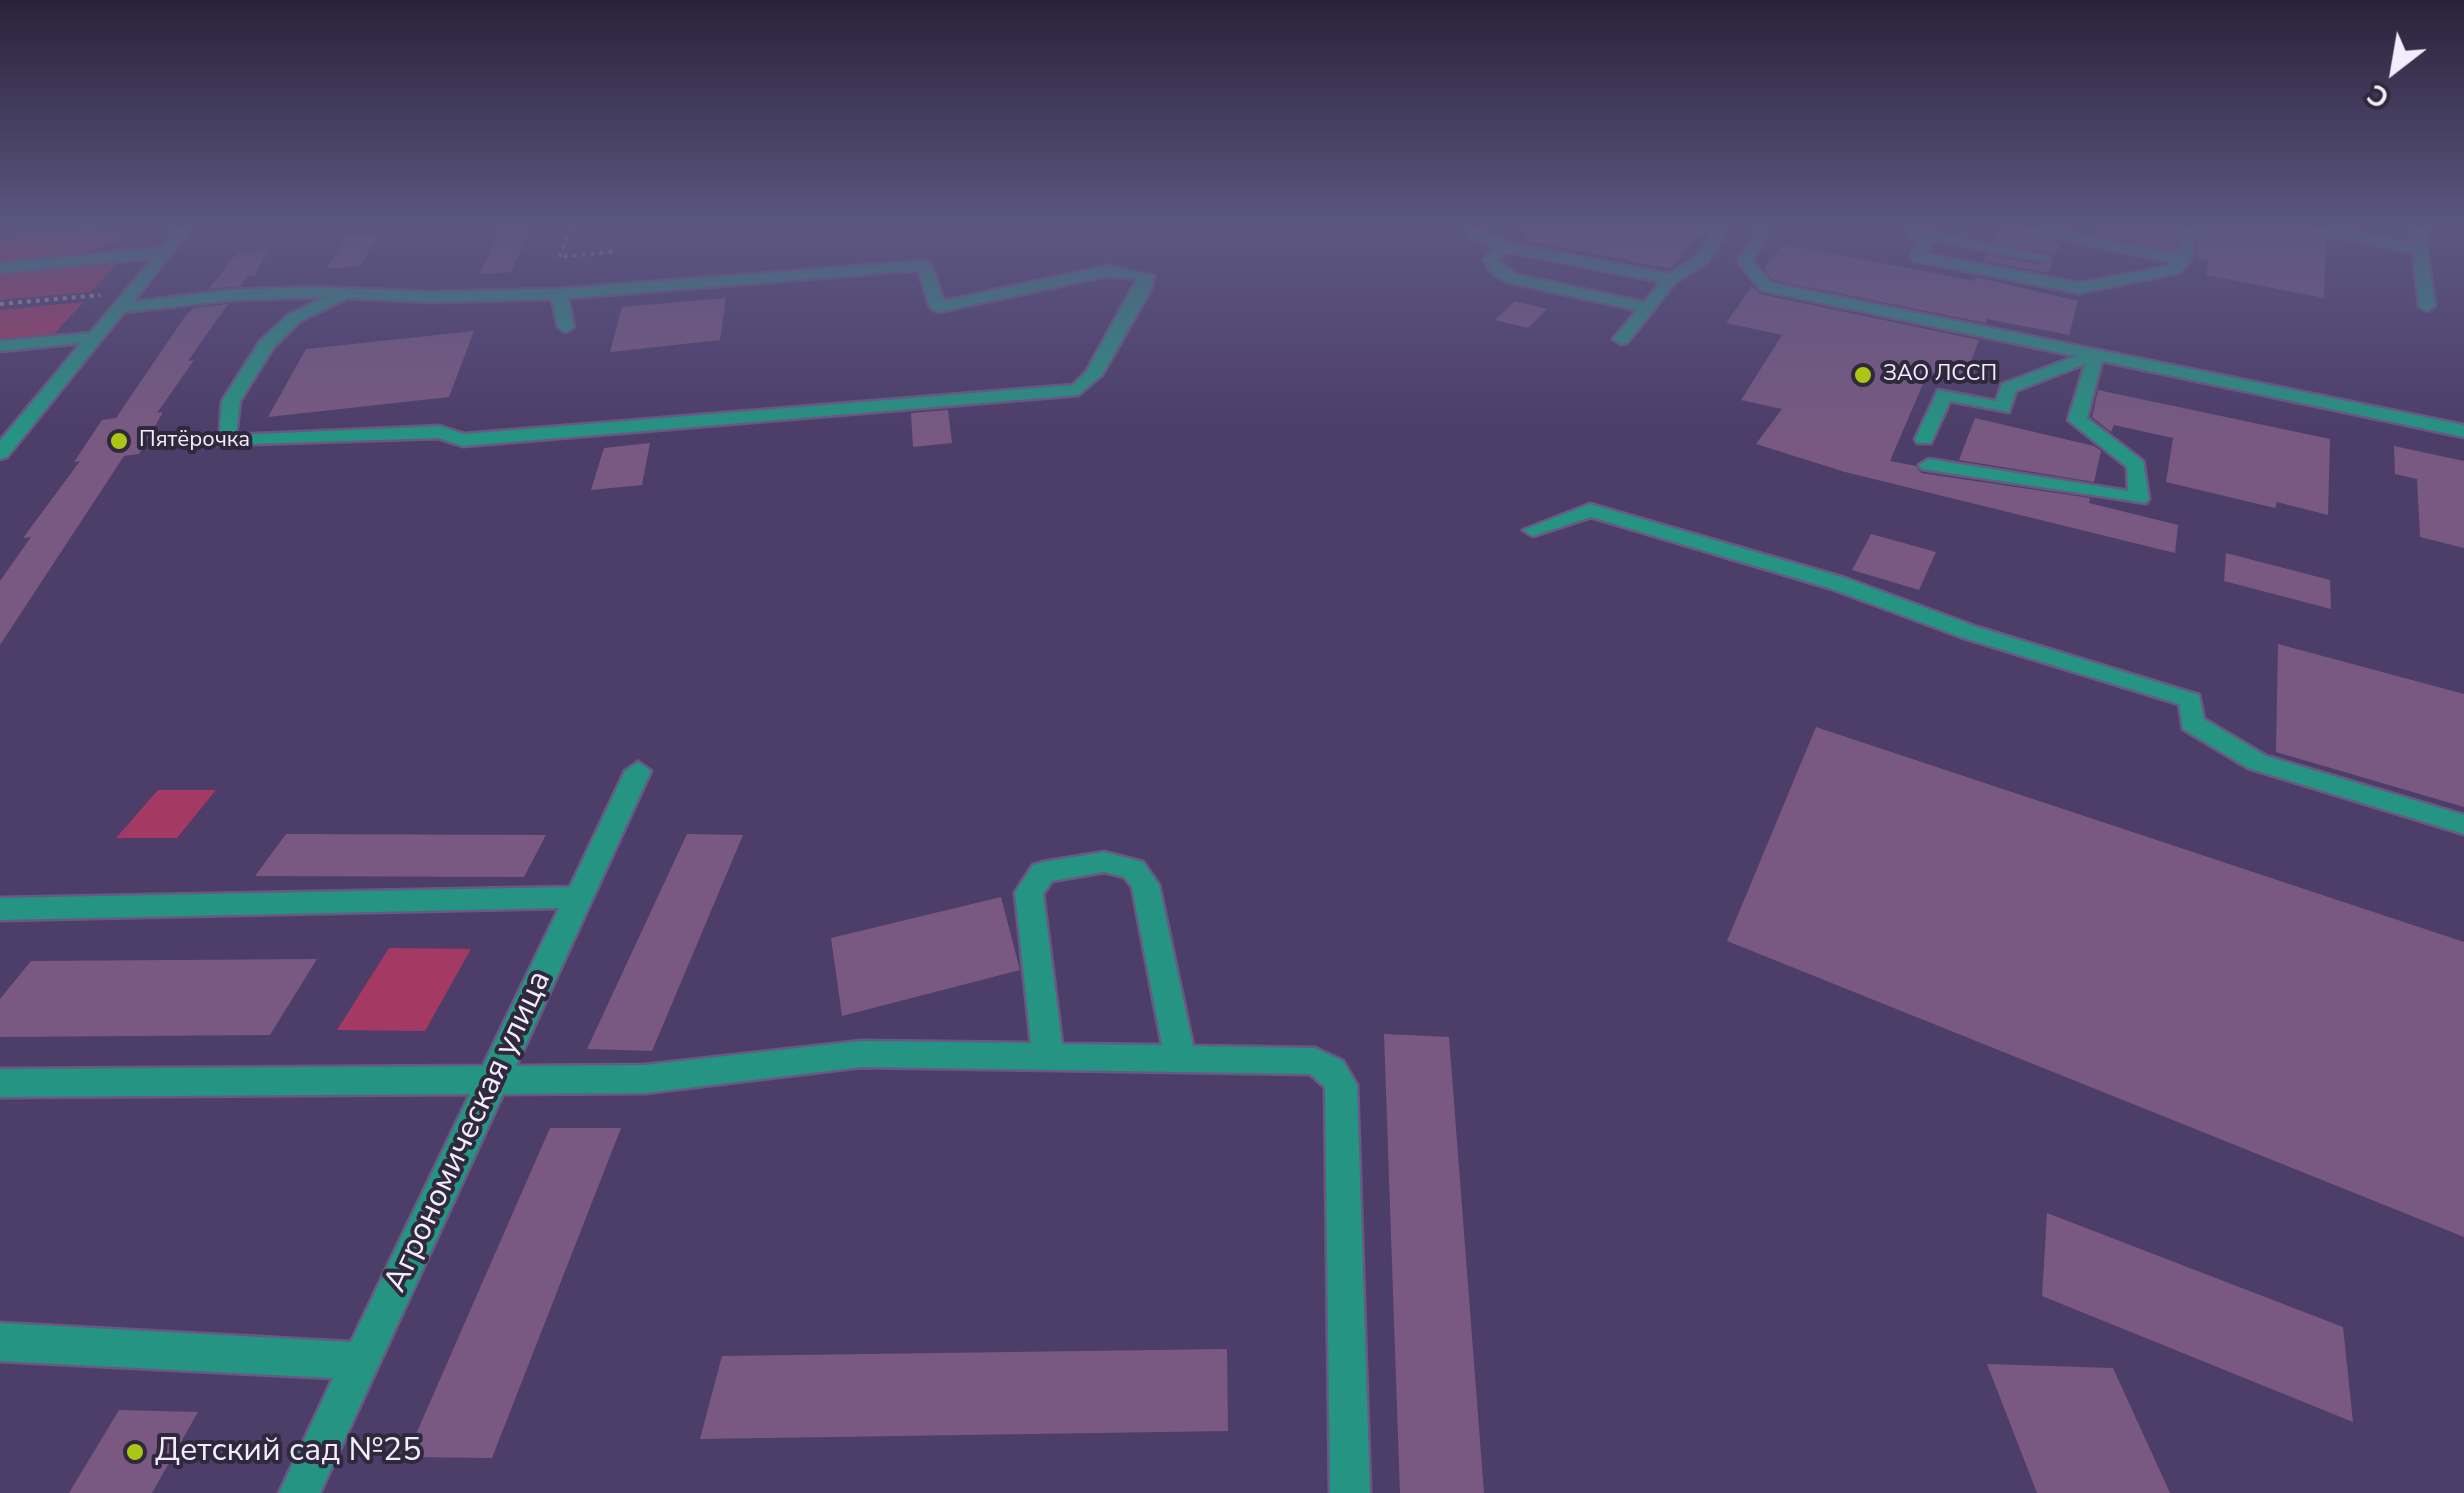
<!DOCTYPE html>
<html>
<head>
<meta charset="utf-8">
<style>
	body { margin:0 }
	#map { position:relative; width:2464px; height:1493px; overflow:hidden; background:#4d3d69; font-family:"Nunito Sans",sans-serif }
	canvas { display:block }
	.north { position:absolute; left:2344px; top:20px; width:100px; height:100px; -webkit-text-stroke:8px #30293d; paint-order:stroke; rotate:211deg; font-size:28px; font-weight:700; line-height:40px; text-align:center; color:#f2edfd }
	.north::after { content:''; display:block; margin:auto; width:35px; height:45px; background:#f2edfd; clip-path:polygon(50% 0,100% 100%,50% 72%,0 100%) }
</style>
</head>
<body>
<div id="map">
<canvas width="2464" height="1493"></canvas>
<div class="north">С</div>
</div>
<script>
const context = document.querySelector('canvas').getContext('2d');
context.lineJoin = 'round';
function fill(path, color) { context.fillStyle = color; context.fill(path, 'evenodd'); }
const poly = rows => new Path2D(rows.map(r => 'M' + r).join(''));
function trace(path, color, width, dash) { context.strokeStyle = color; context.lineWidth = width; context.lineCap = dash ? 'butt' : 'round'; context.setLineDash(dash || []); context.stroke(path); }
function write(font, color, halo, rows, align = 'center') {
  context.font = font + ' "Nunito Sans",sans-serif'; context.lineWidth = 8; context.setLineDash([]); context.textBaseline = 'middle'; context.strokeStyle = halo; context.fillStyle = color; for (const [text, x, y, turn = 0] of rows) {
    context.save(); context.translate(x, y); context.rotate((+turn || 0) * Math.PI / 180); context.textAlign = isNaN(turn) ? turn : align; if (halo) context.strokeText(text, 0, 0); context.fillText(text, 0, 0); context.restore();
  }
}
fill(poly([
	[84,231,118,233,118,242,69,259,0,265,0,238],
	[119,262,90,292,0,300,0,272],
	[84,302,52,336,0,341,0,310],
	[158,790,216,790,177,838,116,838],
	[389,948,471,949,425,1031,337,1030]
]), '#a43a64');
fill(poly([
	[502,228,531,228,511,272,479,274],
	[1526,228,1706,228,1670,269,1525,240],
	[2000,228,2060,243,2048,273,1984,261,1987,254,2042,265,2054,258,2051,253,1993,242],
	[2096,228,2178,228,2175,250,2096,235],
	[2200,228,2288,228,2326,239,2324,298,2206,275,2209,261,2195,258],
	[379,234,360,266,326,269,346,237],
	[1783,244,1975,281,1976,277,2078,301,2069,335,1987,319,1986,323,1773,280,1764,269],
	[269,250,254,276,247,276,240,286,209,289,236,254],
	[1752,286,1760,294,1979,340,1964,380,1928,372,1890,461,1916,466,1921,473,2090,498,2089,503,2178,525,2175,553,1845,472,1756,444,1782,409,1741,400,1782,335,1726,323],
	[726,298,720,340,610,352,622,307],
	[1515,301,1547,309,1528,328,1495,320],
	[228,304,188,361,194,360,157,413,163,412,139,454,124,456,0,645,0,581,31,537,23,538,80,461,74,462,102,420,116,418,186,315,194,308],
	[474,331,449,397,268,417,306,349],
	[2098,390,2330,439,2328,515,2277,502,2275,508,2166,482,2173,438,2114,425,2111,432,2092,417],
	[948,410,952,443,913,447,911,413],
	[1975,418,2094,446,2101,451,2094,482,1959,460],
	[650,443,642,485,591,490,604,448],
	[2394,446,2464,461,2464,548,2420,537,2417,479,2395,474],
	[1871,534,1936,552,1919,590,1852,570],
	[2226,553,2330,580,2331,609,2224,581],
	[2278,644,2464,694,2464,807,2276,752],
	[1816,727,2464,942,2464,1237,1727,941],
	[286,834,546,835,524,877,255,876],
	[687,834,743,835,652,1051,587,1049],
	[1001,897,1020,970,842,1016,831,938],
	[317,959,270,1035,0,1037,0,999,31,961],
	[1384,1034,1449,1037,1484,1493,1400,1493],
	[550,1128,621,1128,492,1458,406,1457],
	[2047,1213,2343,1327,2353,1422,2042,1296],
	[1227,1349,1228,1431,700,1439,722,1356],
	[1987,1364,2113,1368,2170,1493,2037,1493],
	[119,1410,198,1412,152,1493,69,1493]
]), '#795982');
const minor = poly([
	[177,228,192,228,133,302,231,290,311,287,431,292,559,289,924,261,931,265,944,301,1107,266,1154,276,1150,291,1102,375,1078,395,463,446,438,438,219,445,222,401,260,341,288,315,325,297,231,300,124,312,7,457,0,459,0,441,81,343,0,351,0,341,90,333,153,258,0,273,0,263,161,248,177,228],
	[918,270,930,307,938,312,1107,276,1137,279,1086,372,1073,385,464,434,440,426,236,435,240,401,273,348,300,321,348,298,431,302,552,299,558,327,566,332,574,327,568,298,918,270],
	[1472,228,1487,228,1483,233,1513,244,1669,274,1697,256,1714,228,1728,228,1708,262,1676,282,1627,343,1621,344,1613,339,1637,310,1507,282,1494,275,1483,260,1494,247,1470,238,1472,228],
	[1507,252,1510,252,1661,282,1644,302,1517,275,1498,260,1507,252],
	[1908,228,2050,257,2043,261,1933,240,1926,254,2079,283,2169,266,2173,262,2007,228,2039,228,2178,254,2182,228,2196,228,2191,260,2179,273,2079,293,1912,260,1910,257,1918,242,1908,235,1908,228],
	[2291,228,2325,228,2412,243,2410,228,2424,228,2435,306,2427,311,2419,306,2413,252,2291,228],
	[1761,231,1768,235,1752,261,1771,283,2464,425,2464,437,2102,361,2087,418,2143,461,2149,499,2146,503,1922,469,1919,465,1929,459,2128,491,2127,467,2068,420,2085,364,2016,391,2009,412,1950,401,1931,443,1917,443,1915,439,1938,390,1996,401,2002,384,2076,356,1761,290,1737,261,1756,232,1761,231],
	[1590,504,1845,578,1977,627,2199,695,2204,719,2266,756,2464,815,2464,834,2248,768,2183,729,2179,704,1961,637,1829,588,1591,517,1533,536,1523,530,1590,504],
	[638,762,651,771,516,1066,645,1065,861,1041,1031,1043,1015,893,1019,886,1033,865,1043,862,1104,852,1143,862,1159,885,1193,1046,1315,1048,1343,1061,1357,1085,1370,1493,1330,1493,1325,1087,1310,1074,861,1067,645,1093,503,1094,320,1493,279,1493,333,1378,0,1361,0,1323,351,1342,470,1094,0,1097,0,1069,483,1066,559,908,0,920,0,898,570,887,625,771,638,762],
	[1104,872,1124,877,1132,887,1162,1045,1062,1044,1043,894,1052,881,1104,872]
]);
trace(minor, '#675981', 5);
trace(poly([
	[571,228,559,257,618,251],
	[0,304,100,295]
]), '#a49ab7', 4, [4, 5]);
fill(minor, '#259482');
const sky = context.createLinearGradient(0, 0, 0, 437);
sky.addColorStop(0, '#2a223a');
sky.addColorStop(0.52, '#5c5781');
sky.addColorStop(1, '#5c578100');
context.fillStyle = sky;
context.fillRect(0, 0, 2464, 437);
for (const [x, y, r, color] of [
	[1863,375,10,"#abc614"],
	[119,441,10,"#abc614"],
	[135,1452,10,"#abc614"]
]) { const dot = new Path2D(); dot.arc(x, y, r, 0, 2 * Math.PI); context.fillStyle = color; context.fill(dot); trace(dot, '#30293d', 4); }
write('22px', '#f2edfd', '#30293d', [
	["ЗАО ЛССП",1883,375],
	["Пятёрочка",139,441]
], 'left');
write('32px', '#f2edfd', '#30293d', [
	["Агрономическая улица",469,1132,-65]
]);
write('32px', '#f2edfd', '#30293d', [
	["Детский сад №25",155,1452]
], 'left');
</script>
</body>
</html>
